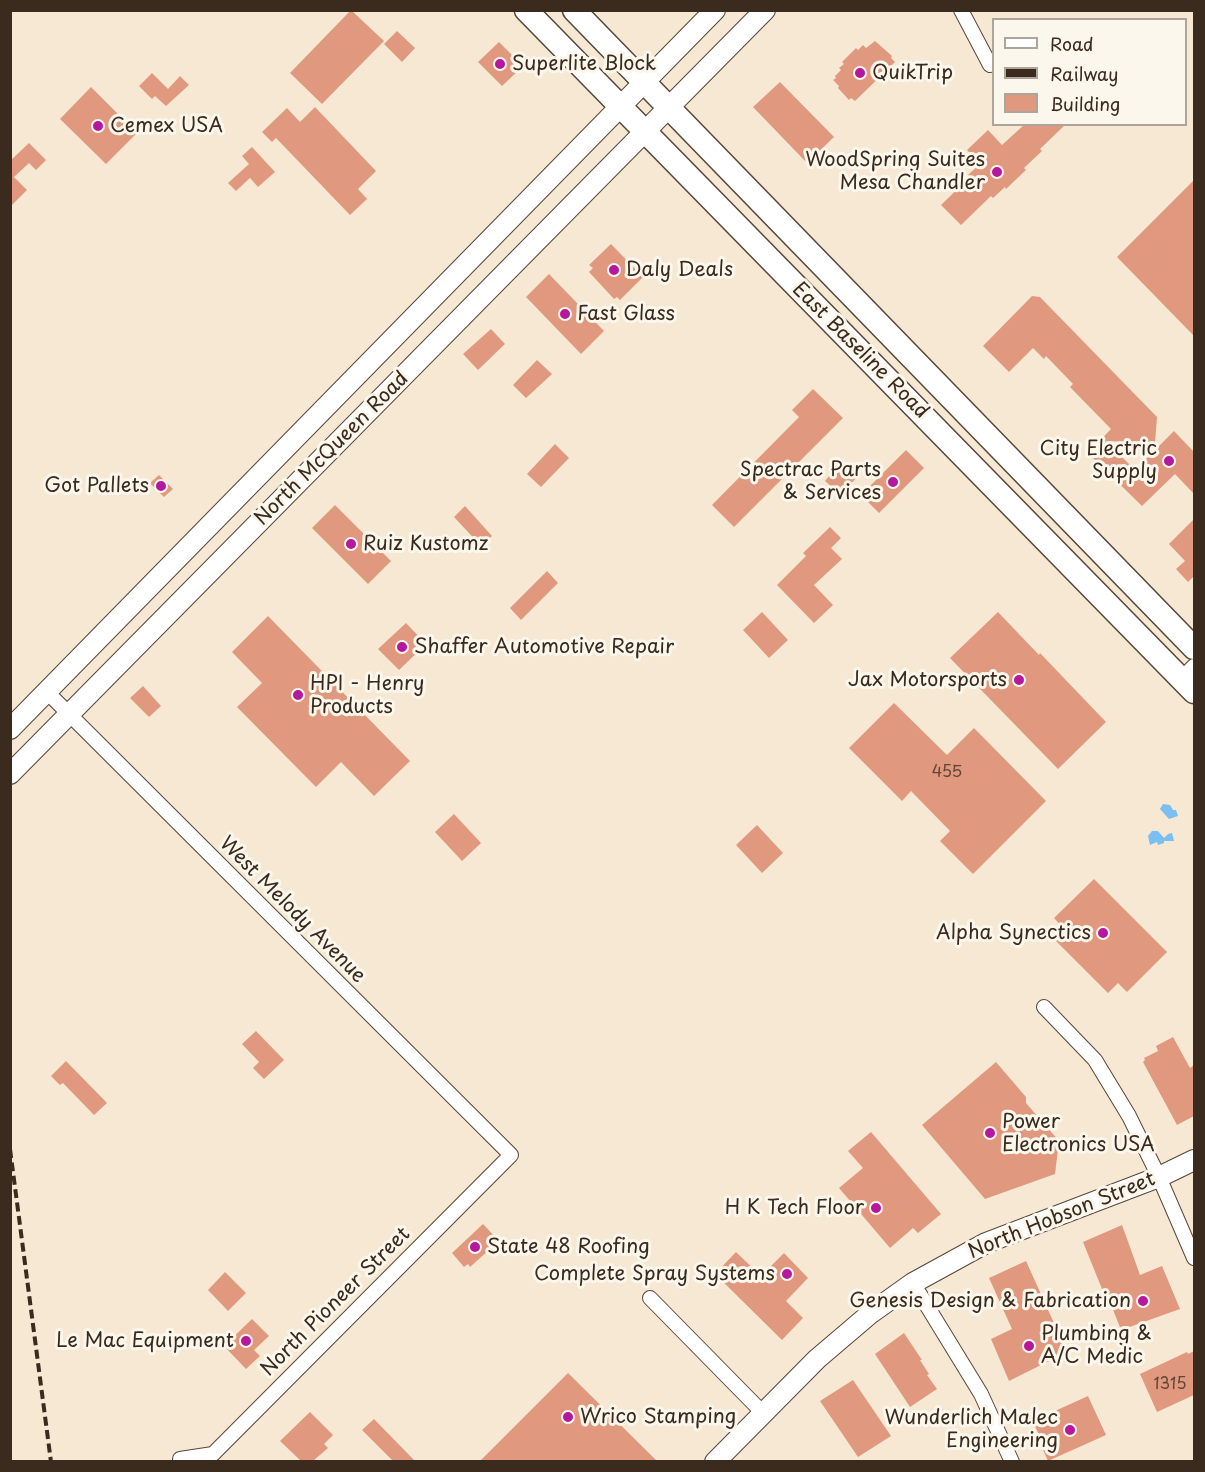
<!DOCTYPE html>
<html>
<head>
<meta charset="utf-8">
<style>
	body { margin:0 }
	#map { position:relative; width:1205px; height:1472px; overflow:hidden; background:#f6e8d2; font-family:"Playpen Sans",sans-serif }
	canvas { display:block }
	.frame { position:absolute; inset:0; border:12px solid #3b2a1e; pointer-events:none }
	.legend { position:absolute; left:992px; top:18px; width:195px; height:108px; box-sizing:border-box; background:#fbf7ec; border:2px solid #aea59a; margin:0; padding:8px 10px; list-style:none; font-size:18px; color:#3b2a1e }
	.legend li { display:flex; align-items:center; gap:12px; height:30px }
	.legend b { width:30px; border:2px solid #aea59a }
</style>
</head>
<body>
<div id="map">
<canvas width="1205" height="1472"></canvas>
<div class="frame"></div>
<ul class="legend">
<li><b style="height:8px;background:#fff"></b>Road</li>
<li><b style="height:8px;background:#3b2a1e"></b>Railway</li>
<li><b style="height:16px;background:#e0997e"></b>Building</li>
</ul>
</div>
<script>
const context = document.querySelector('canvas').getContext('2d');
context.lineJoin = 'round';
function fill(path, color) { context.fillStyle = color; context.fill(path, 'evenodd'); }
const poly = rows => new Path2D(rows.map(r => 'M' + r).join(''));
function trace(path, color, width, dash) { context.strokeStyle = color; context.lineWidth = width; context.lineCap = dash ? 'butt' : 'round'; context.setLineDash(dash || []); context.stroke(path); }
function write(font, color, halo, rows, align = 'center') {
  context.font = font + ' "Playpen Sans",sans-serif'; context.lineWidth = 6; context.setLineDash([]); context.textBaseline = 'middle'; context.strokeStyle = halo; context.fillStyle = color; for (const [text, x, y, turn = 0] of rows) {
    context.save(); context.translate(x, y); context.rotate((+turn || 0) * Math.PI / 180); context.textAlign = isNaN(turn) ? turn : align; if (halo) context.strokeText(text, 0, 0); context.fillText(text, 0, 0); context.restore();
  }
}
fill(poly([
	[1163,804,1170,805,1173,810,1176,810,1178,816,1169,819,1160,809],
	[1152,831,1158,831,1164,838,1168,834,1172,833,1174,841,1164,841,1164,843,1158,845,1157,842,1150,845,1148,836]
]), '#7abff1');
fill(poly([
	[351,10,384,41,322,104,290,73],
	[397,31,415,48,402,62,384,44],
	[875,41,892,56,891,58,895,62,855,101,851,98,849,100,838,88,839,86,833,80,836,78,835,76,841,70,839,68,844,64,842,62,856,48,858,50,863,45,866,48],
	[499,42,523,66,502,86,478,62],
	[152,73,168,89,180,76,189,85,166,106,155,96,152,99,139,86],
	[780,82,834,137,807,163,753,107],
	[91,87,137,133,106,164,60,119],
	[315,107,376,171,358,189,367,199,350,215,276,138,272,142,262,132,287,108,300,122],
	[1025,124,1066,124,1040,149,1042,151,1024,168,1026,170,1006,189,1005,187,993,198,991,196,961,225,941,205,970,177,968,175,980,164,967,150,988,130,1002,145],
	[29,143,46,160,36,170,29,163,14,177,27,190,10,207,10,161],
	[252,147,275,172,258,187,250,178,236,191,228,183,249,164,242,156],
	[1194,180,1194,336,1117,257],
	[611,244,643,277,620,300,617,297,614,299,589,272,593,268,589,265],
	[549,274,604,331,581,354,526,297],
	[1032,296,1040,297,1157,417,1155,443,1106,441,1135,470,1174,431,1194,452,1194,494,1175,474,1142,506,1088,453,1111,429,1070,387,1073,384,1046,356,1044,359,1033,348,1009,372,983,346],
	[491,329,505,344,478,370,463,354],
	[537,360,552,374,526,398,513,385],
	[813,389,843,418,734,527,712,505,799,417,792,410],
	[555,444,569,458,541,487,527,474],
	[906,450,924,468,879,513,861,495],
	[839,464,856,478,841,495,825,481],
	[159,475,173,489,164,497,150,483],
	[335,505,391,561,368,584,312,528],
	[465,506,492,536,481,546,454,517],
	[1194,519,1194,576,1188,582,1176,569,1185,561,1169,544],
	[830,527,841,538,831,548,842,559,814,585,833,605,814,623,777,585,806,556,803,553],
	[547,571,558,583,521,620,510,608],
	[762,612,788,640,769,658,743,630],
	[998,612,1039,655,1040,653,1106,722,1058,769,950,658],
	[268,616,410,761,374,796,341,762,316,787,237,707,262,683,232,652],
	[406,623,426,644,399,670,378,649],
	[143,686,161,706,149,717,130,698],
	[894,703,947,755,974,728,1046,801,973,874,940,841,950,831,911,791,902,801,849,748],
	[454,814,481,843,462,861,435,832],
	[757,825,783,853,762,873,736,845],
	[1094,879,1167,952,1127,992,1118,983,1108,993,1053,938,1063,928,1054,918],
	[256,1031,284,1060,264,1079,253,1068,259,1062,242,1044],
	[1173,1037,1190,1068,1194,1065,1194,1116,1177,1125,1143,1062,1145,1060,1144,1058,1158,1051,1156,1046],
	[66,1061,107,1103,94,1115,63,1083,60,1085,51,1076],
	[996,1062,1026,1097,1026,1103,1059,1141,1055,1174,985,1199,922,1125],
	[871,1132,941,1214,918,1233,913,1228,890,1248,839,1188,863,1168,848,1151],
	[483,1224,499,1241,470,1267,468,1264,464,1267,452,1253],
	[1122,1225,1140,1275,1162,1266,1180,1309,1121,1330,1105,1289,1102,1289,1083,1242],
	[736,1252,761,1276,784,1253,808,1278,786,1301,803,1318,782,1340,715,1274],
	[1026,1261,1067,1352,1009,1381,991,1339,1012,1329,989,1278],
	[225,1272,246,1293,228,1311,208,1290],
	[252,1319,269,1336,254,1350,260,1356,246,1369,224,1346],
	[904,1333,922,1360,920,1360,929,1374,927,1375,937,1389,910,1407,875,1354],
	[1194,1351,1194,1395,1157,1412,1140,1374,1187,1352,1188,1354],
	[568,1373,657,1461,480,1461],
	[853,1380,891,1436,858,1457,820,1401],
	[1088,1396,1106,1435,1048,1461,1037,1436,1039,1435,1034,1424,1045,1419,1044,1416],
	[310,1412,333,1435,324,1444,328,1448,313,1461,301,1461,280,1441],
	[374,1419,415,1461,393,1461,362,1430]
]), '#e0997e');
const street = poly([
	[961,10,990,65],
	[1182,678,1194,666],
	[47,692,511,1155,213,1454,180,1459],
	[1044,1007,1095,1060,1129,1116,1159,1177,1194,1258],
	[913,1283,981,1394,1012,1462],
	[650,1298,763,1413]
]);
const secondary = poly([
	[10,729,715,10],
	[10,774,765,10],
	[715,1462,817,1359,871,1313,913,1283,986,1243,1159,1177,1194,1160]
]);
const primary = poly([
	[526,10,1194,692],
	[574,10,1194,648]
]);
trace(street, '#574639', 16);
trace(secondary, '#574639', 22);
trace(primary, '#574639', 25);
trace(street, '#fff', 14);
trace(secondary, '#fff', 20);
trace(primary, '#fff', 22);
trace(poly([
	[10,1149,51,1462]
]), '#3b2a1e', 4, [9, 4.5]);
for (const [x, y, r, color] of [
	[500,64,6,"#b5179e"],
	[860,73,6,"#b5179e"],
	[98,126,6,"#b5179e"],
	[997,172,6,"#b5179e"],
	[614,270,6,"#b5179e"],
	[565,314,6,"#b5179e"],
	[1169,461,6,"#b5179e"],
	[893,482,6,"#b5179e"],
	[161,486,6,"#b5179e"],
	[351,544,6,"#b5179e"],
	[402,647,6,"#b5179e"],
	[1019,680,6,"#b5179e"],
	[298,695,6,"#b5179e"],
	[1103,933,6,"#b5179e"],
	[990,1133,6,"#b5179e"],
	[876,1208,6,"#b5179e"],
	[475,1247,6,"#b5179e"],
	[787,1274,6,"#b5179e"],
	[1143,1301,6,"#b5179e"],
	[246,1341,6,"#b5179e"],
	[1029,1346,6,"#b5179e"],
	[568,1417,6,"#b5179e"],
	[1070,1430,6,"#b5179e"]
]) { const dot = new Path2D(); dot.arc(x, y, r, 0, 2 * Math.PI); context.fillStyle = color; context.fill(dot); trace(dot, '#fbf7ec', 2); }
write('16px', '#644636', null, [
	["455",947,773],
	["1315",1170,1385]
]);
write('20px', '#3b2a1e', '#fbf7ec', [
	["Superlite Block",512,64],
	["QuikTrip",872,73],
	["Cemex USA",110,126],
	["WoodSpring Suites",985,160,"right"],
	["Mesa Chandler",985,183,"right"],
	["Daly Deals",626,270],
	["Fast Glass",577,314],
	["City Electric",1157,449,"right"],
	["Supply",1157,472,"right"],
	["Spectrac Parts",881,470,"right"],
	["& Services",881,493,"right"],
	["Got Pallets",149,486,"right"],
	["Ruiz Kustomz",363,544],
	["Shaffer Automotive Repair",414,647],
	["Jax Motorsports",1007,680,"right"],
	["HPI - Henry",310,684],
	["Products",310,707],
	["Alpha Synectics",1091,933,"right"],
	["Power",1002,1122],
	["Electronics USA",1002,1145],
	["H K Tech Floor",864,1208,"right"],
	["State 48 Roofing",487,1247],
	["Complete Spray Systems",775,1274,"right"],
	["Genesis Design & Fabrication",1131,1301,"right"],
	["Plumbing &",1041,1334],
	["A/C Medic",1041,1357],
	["Le Mac Equipment",234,1341,"right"],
	["Wrico Stamping",580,1417],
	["Wunderlich Malec",1058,1418,"right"],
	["Engineering",1058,1441,"right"]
], 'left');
write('20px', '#3b2a1e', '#fbf7ec', [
	["East Baseline Road",860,351,45],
	["North McQueen Road",332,449,-45],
	["West Melody Avenue",292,910,45],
	["North Hobson Street",1062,1216,-22],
	["North Pioneer Street",336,1302,-45]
]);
</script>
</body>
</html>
